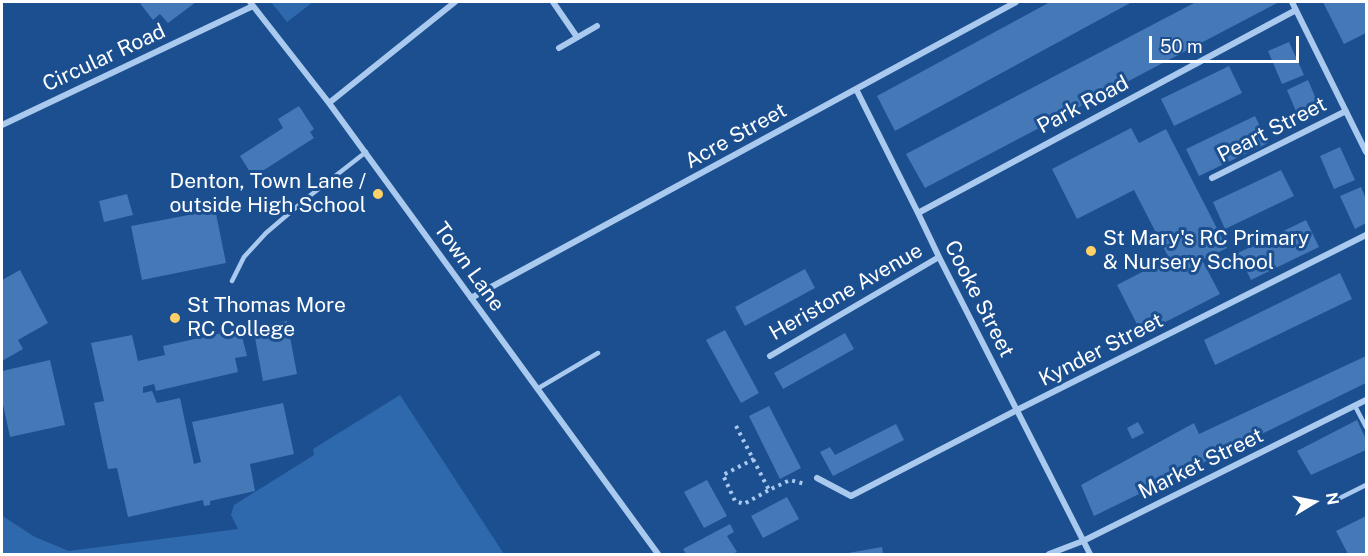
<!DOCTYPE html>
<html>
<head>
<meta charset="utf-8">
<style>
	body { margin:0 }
	#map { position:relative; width:1368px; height:556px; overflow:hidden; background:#1b4f8f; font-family:"Public Sans",sans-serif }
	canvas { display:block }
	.frame { position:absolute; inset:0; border:3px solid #fff; pointer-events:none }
	.north { position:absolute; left:1284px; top:472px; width:60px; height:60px; -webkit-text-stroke:4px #1b4f8f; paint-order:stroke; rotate:80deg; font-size:16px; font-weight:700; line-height:24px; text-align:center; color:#fff }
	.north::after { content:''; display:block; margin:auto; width:21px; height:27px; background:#fff; clip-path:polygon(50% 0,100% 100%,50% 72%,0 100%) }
	.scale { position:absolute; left:1149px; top:36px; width:150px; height:27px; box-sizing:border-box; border:3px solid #fff; border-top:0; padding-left:8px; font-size:18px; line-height:21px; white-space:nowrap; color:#fff; -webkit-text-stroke:4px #1b4f8f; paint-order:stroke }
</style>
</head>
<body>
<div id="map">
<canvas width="1368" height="556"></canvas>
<div class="frame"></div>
<div class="north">N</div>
<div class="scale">50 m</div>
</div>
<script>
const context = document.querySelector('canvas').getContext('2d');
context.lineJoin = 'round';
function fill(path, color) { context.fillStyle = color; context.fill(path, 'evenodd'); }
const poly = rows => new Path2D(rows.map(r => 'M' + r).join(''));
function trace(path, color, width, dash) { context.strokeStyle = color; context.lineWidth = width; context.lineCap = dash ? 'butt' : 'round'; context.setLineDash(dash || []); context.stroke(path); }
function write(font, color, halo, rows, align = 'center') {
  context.font = font + ' "Public Sans",sans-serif'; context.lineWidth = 6; context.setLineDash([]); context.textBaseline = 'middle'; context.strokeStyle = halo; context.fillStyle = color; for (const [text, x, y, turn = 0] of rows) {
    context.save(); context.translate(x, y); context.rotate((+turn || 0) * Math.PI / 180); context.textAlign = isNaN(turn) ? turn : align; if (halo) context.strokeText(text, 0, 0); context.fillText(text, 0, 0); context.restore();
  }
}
fill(poly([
	[271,2,313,2,287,22],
	[400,395,504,554,2,554,2,513,4,517,35,537,69,551,238,529,231,515,234,505,314,455,313,449]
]), '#2e69ad');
fill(poly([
	[139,2,196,2,168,23,160,14,153,20],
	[1050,2,1132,2,895,131,877,96],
	[1196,2,1279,2,925,188,906,154],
	[1323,2,1366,2,1366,33,1344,44],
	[1289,42,1304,75,1282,84,1268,51],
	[1229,66,1242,93,1174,126,1161,99],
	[1308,80,1322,113,1301,123,1287,90],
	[299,106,314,129,310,132,314,138,253,177,240,156,283,128,278,119],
	[1255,116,1268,143,1199,176,1186,149],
	[1131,128,1139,143,1166,129,1227,248,1202,260,1220,294,1142,334,1117,285,1169,258,1134,190,1077,219,1052,169],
	[1340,147,1355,180,1334,189,1320,156],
	[1281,170,1294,196,1225,229,1213,202],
	[1361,187,1366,199,1366,223,1355,229,1340,196],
	[127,194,133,215,104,222,99,201],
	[213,199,226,263,142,280,131,226,194,214,192,203],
	[1306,220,1319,247,1251,280,1238,253],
	[805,269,815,288,745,326,735,307],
	[20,270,48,323,18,340,23,349,2,361,2,280],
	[1340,273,1352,299,1215,365,1204,340],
	[287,321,297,374,263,381,253,327],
	[240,329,247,356,235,358,238,372,156,391,154,384,143,387,143,393,152,391,157,403,180,398,194,464,201,462,192,422,283,403,294,454,250,464,255,491,210,501,210,505,204,506,203,500,128,517,117,468,108,469,94,403,104,401,91,343,132,335,138,361,165,355,163,346],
	[725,330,759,393,741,403,706,340],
	[845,333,854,349,783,389,774,373],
	[1366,356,1366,383,1094,516,1081,485,1194,423,1199,434],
	[50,360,65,425,10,437,2,400,2,371],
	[769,406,801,468,780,479,749,416],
	[1357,420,1366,439,1366,450,1311,475,1297,451],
	[1138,422,1144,433,1132,439,1127,428],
	[896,424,904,440,833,476,820,452,830,447,835,455],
	[707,480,727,516,704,528,684,492],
	[787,497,799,519,763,538,751,516],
	[1366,516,1366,554,1348,554,1336,531],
	[730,524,734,532,727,536,737,552,732,554,686,554,683,549],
	[882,547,883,554,848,554,848,553]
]), '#4478b7');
trace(poly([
	[736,426,769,490,790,480,805,484],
	[754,459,723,475,735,501,744,504,769,490]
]), '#a9c9ee', 4, [3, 4.5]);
trace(poly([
	[232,281,244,257,266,233,307,198,366,152],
	[537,389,598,353],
	[1355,406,1366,427],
	[1340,498,1366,485]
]), '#a9c9ee', 4.5);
trace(poly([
	[250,2,329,103,658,554],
	[553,2,577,37],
	[1292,2,1366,152],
	[559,48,597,26],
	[856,89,918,213,939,257,1090,554],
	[329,103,455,2],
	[2,125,253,6],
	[1212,178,1346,111],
	[918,213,1296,10],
	[471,298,1016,2],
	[770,356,939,257],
	[817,478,851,496,1017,410,1366,235],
	[1049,554,1083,541,1366,400]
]), '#a9c9ee', 6);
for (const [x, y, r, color] of [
	[378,194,6,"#ffd166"],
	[1091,251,6,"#ffd166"],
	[175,318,6,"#ffd166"]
]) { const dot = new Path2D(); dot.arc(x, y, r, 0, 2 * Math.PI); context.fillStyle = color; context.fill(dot); trace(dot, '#1b4f8f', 2); }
write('21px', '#fff', '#1b4f8f', [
	["Circular Road",104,58,-25],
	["Park Road",1083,105,-28],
	["Peart Street",1272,130,-27],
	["Acre Street",736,136,-29],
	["Town Lane",469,267,54],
	["Heristone Avenue",846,292,-30],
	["Cooke Street",979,299,63],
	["Kynder Street",1101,350,-27],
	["Market Street",1201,464,-26]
]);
write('21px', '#fff', '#1b4f8f', [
	["Denton, Town Lane /",366,182,"right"],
	["outside High School",366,206,"right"],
	["St Mary's RC Primary",1103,239],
	["& Nursery School",1103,263],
	["St Thomas More",187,306],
	["RC College",187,330]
], 'left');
</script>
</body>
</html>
